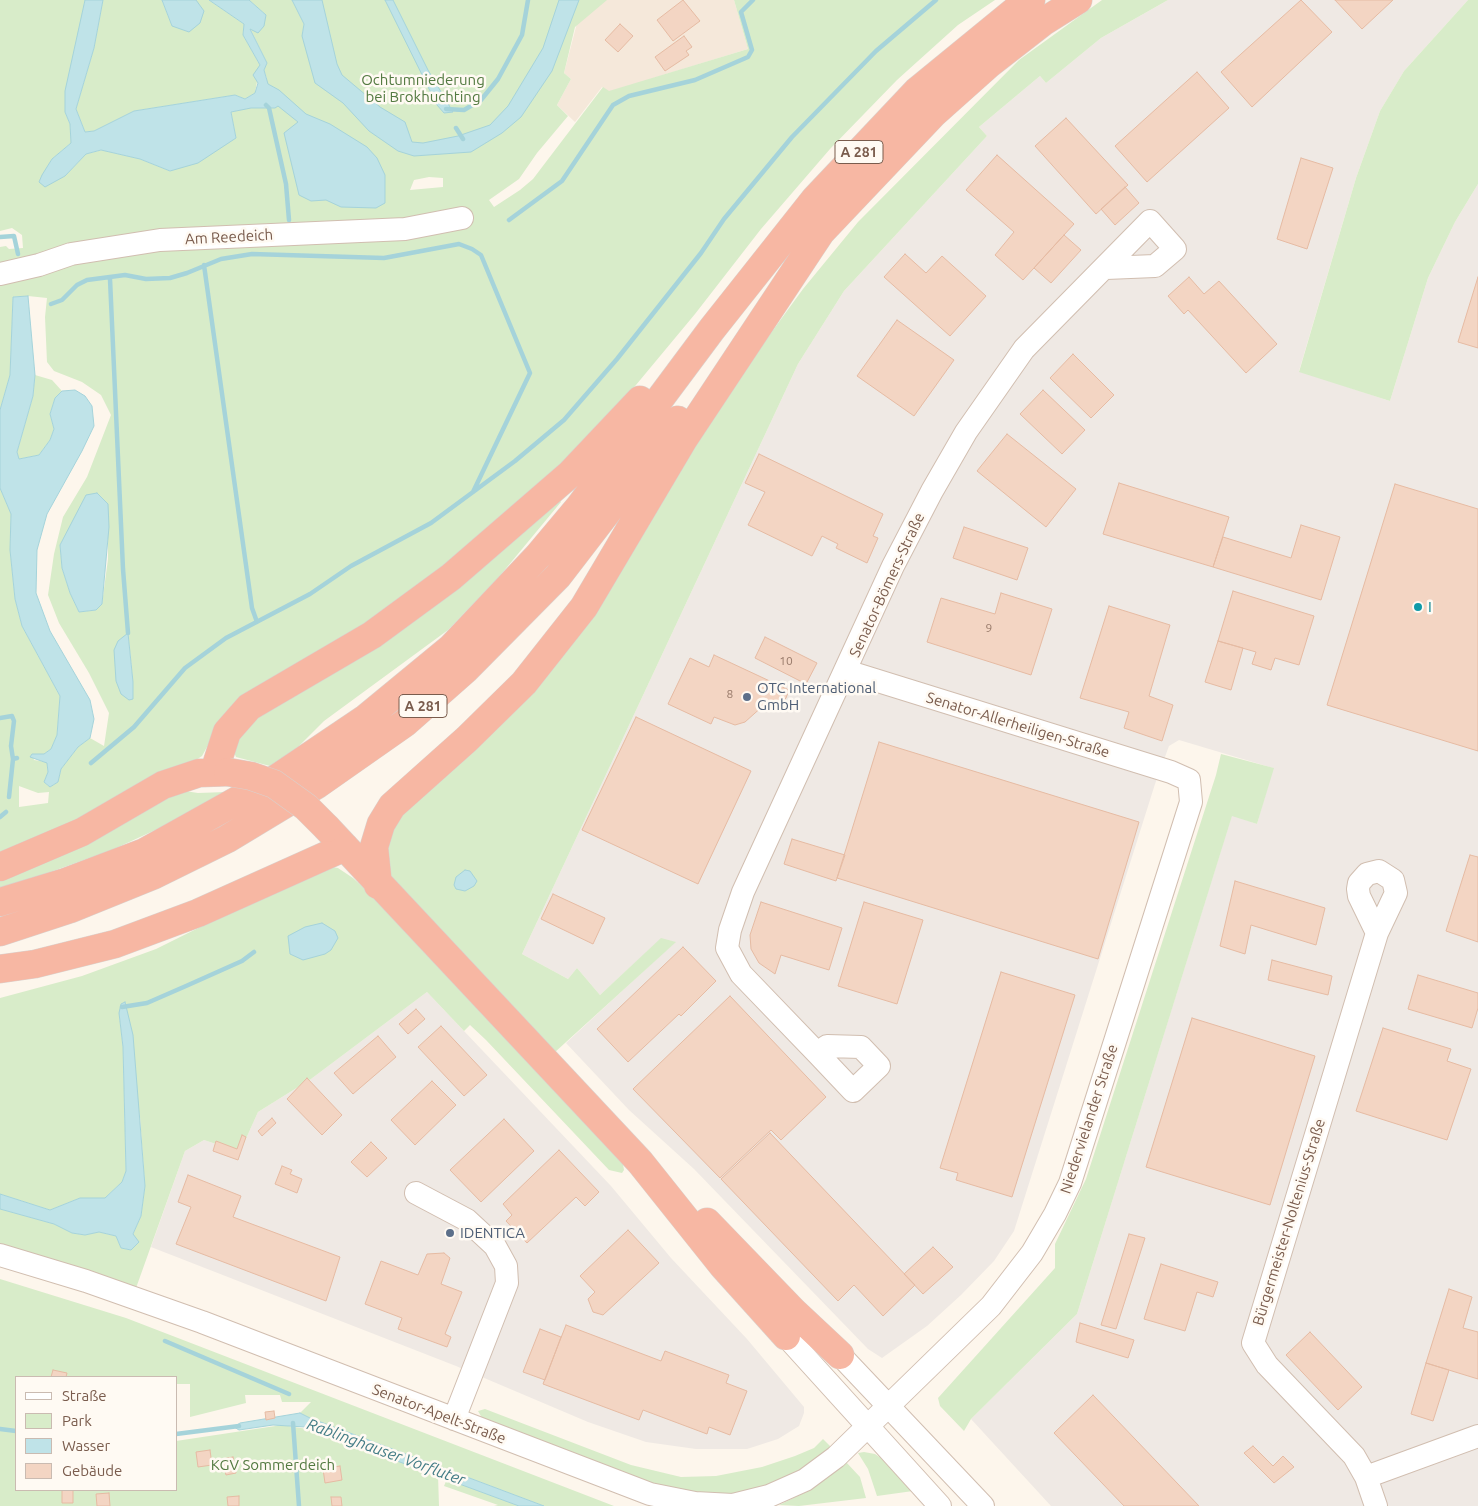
<!DOCTYPE html>
<html>
<head>
<meta charset="utf-8">
<style>
	body { margin:0 }
	#map { position:relative; width:1478px; height:1506px; overflow:hidden; background:#fdf6ec; font-family:Ubuntu,sans-serif }
	canvas { display:block }
	.legend { position:absolute; left:15px; top:1376px; width:162px; height:115px; box-sizing:border-box; background:#fffaf3; border:1px solid #cabbb1; margin:0; padding:6px 9px; list-style:none; font-size:15px; color:#7a5c4d }
	.legend li { display:flex; align-items:center; gap:10px; height:25px }
	.legend b { width:25px; border:1px solid #cabbb1 }
</style>
</head>
<body>
<div id="map">
<canvas width="1478" height="1506"></canvas>
<ul class="legend">
<li><b style="height:6px;background:#fff"></b>Straße</li>
<li><b style="height:14px;background:#d8ecc9"></b>Park</li>
<li><b style="height:14px;background:#bfe3e8"></b>Wasser</li>
<li><b style="height:14px;background:#f3d5c3"></b>Gebäude</li>
</ul>
</div>
<script>
const context = document.querySelector('canvas').getContext('2d');
context.lineJoin = 'round';
function fill(path, color) { context.fillStyle = color; context.fill(path, 'evenodd'); }
const poly = rows => new Path2D(rows.map(r => 'M' + r).join(''));
function trace(path, color, width, dash) { context.strokeStyle = color; context.lineWidth = width; context.lineCap = dash ? 'butt' : 'round'; context.setLineDash(dash || []); context.stroke(path); }
function write(font, color, halo, rows, align = 'center') {
  context.font = font + ' Ubuntu,sans-serif'; context.lineWidth = 5; context.setLineDash([]); context.textBaseline = 'middle'; context.strokeStyle = halo; context.fillStyle = color; for (const [text, x, y, turn = 0] of rows) {
    context.save(); context.translate(x, y); context.rotate((+turn || 0) * Math.PI / 180); context.textAlign = isNaN(turn) ? turn : align; if (halo) context.strokeText(text, 0, 0); context.fillText(text, 0, 0); context.restore();
  }
}
fill(poly([
	[583,0,734,0,748,49,608,92,602,87,575,122,557,105,571,79,564,73]
]), '#f5e8da');
fill(poly([
	[1168,0,1468,0,1404,71,1380,111,1356,178,1299,371,1390,401,1428,278,1455,222,1478,184,1478,1506,1051,1506,971,1419,1077,1314,1232,815,1257,824,1273,768,1179,740,1169,746,1155,784,1014,1231,994,1261,961,1295,927,1326,882,1358,868,1349,694,1169,629,1110,566,1043,675,942,661,939,600,995,577,968,568,979,522,954,798,364,844,291,987,136,979,127,1040,76,1046,83,1101,38],
	[427,992,611,1186,671,1258,747,1339,804,1407,804,1413,799,1426,778,1439,747,1449,696,1449,646,1442,588,1422,456,1366,151,1247,185,1151,204,1140,240,1152,258,1112,311,1079]
]), '#efe9e4');
fill(poly([
	[0,0,85,0,65,112,70,124,71,143,52,159,39,182,65,176,86,154,102,150,140,159,170,171,236,138,231,112,251,107,267,79,264,70,267,63,250,28,266,15,249,0,292,0,304,24,302,36,310,0,607,0,575,27,564,73,571,79,557,105,568,116,537,153,519,179,489,200,494,207,520,190,533,179,603,87,609,91,748,49,734,0,995,0,958,25,897,80,830,149,761,229,695,314,631,391,567,458,484,536,384,611,347,635,244,694,227,711,202,756,196,760,83,818,0,856,0,488,11,514,10,550,15,599,22,626,60,696,57,735,51,749,44,754,32,754,34,760,47,762,48,772,44,782,50,787,58,782,61,769,78,747,90,738,104,746,109,713,89,673,59,623,48,595,54,554,63,517,87,477,111,415,101,395,82,382,54,371,47,362,45,317,47,298,28,296,13,297,10,375,0,410,0,247,6,246,9,249,23,248,22,235,12,228,0,231],
	[429,177,443,178,443,187,410,190,414,180],
	[108,504,108,559,102,604,96,610,79,612,70,593,62,568,60,545,68,531],
	[128,633,132,670,133,699,116,681,116,667],
	[19,786,38,793,49,792,48,803,19,807],
	[103,0,162,0,172,26,196,0,209,0,244,24,243,35,260,65,255,93,245,99,235,95,134,111,94,131,85,132,76,109,94,48],
	[1102,0,1168,0,1101,38,1046,83,1040,76,979,127,987,136,844,291,798,364,522,954,568,979,577,968,600,995,661,938,676,942,554,1053,405,897,388,872,383,851,388,828,462,757,803,289,858,222,1019,60],
	[1468,0,1478,0,1478,184,1455,222,1428,278,1390,401,1299,372,1356,178,1380,111,1404,71],
	[35,375,52,380,62,391,55,398,50,414,54,429,50,440,39,455,19,459,17,452,33,396],
	[558,498,561,502,498,578,448,630,324,721,298,747,270,766,236,757,231,745,243,725],
	[1221,754,1274,768,1257,824,1232,816,1077,1314,971,1419,964,1431,940,1406,938,1398,1055,1268,1055,1244,1086,1179,1216,775],
	[185,791,198,793,226,792,190,814,112,850,0,890,0,879,172,794],
	[327,866,338,868,353,878,375,898,609,1147,623,1164,624,1170,622,1173,609,1170,486,1040,470,1025,464,1031,427,992,311,1079,258,1112,240,1152,204,1140,185,1151,136,1288,0,1244,0,1209,54,1224,72,1233,85,1235,99,1232,116,1236,121,1248,131,1250,133,1234,141,1216,145,1186,140,1117,119,1013,123,1047,126,1172,122,1182,105,1198,80,1198,50,1210,0,1194,0,998,82,976,156,949,317,869],
	[0,1279,126,1318,614,1506,544,1506,310,1418,300,1413,311,1402,282,1402,280,1395,245,1395,246,1403,190,1417,190,1384,176,1384,176,1377,16,1377,16,1490,176,1490,176,1441,282,1425,320,1431,438,1475,439,1506,0,1506],
	[485,1409,631,1465,681,1477,716,1476,762,1467,795,1456,814,1448,823,1439,831,1447,812,1466,766,1489,712,1497,648,1484,482,1418,478,1411],
	[864,1452,875,1454,884,1460,913,1491,877,1496,868,1469,858,1453],
	[846,1462,860,1477,866,1498,799,1506,779,1505,810,1490],
	[447,1479,519,1506,494,1506,498,1505,444,1486]
]), '#d8ecc9');
const water = poly([
	[85,0,103,0,94,48,76,109,85,132,94,131,134,111,235,95,245,99,255,93,258,83,253,75,260,65,243,35,244,24,209,0,249,0,266,15,264,26,258,33,250,29,267,63,264,70,268,84,279,90,306,114,330,124,367,147,377,158,385,175,385,203,376,208,341,207,326,200,311,201,299,195,284,133,298,122,278,106,275,108,251,108,231,112,236,138,198,163,170,171,140,159,101,150,86,154,65,176,45,187,39,182,42,175,52,159,71,143,70,124,65,112,65,91,85,0],
	[162,0,196,0,204,11,200,23,189,32,172,26,162,0],
	[292,0,322,0,337,64,342,75,380,107,405,122,412,142,423,143,458,136,490,125,508,106,543,48,559,0,579,0,552,71,521,117,502,133,471,152,414,156,398,151,369,131,343,103,315,83,302,36,304,24,292,0],
	[385,0,393,0,428,70,453,112,444,113,437,105,385,0],
	[28,296,35,375,33,396,17,452,19,459,39,455,50,440,54,429,50,414,55,398,62,391,75,390,85,396,92,406,94,426,82,451,47,514,37,550,36,593,50,631,90,700,94,719,90,738,78,747,61,769,58,782,50,787,44,782,48,772,47,763,30,757,32,754,44,754,51,749,57,735,60,696,22,626,15,599,10,550,11,514,0,488,0,410,10,375,13,297,28,296],
	[97,493,108,504,109,527,102,604,96,610,79,612,70,593,62,568,60,545,86,495,97,493],
	[128,633,133,682,133,699,129,700,121,694,116,681,114,650,118,641,128,633],
	[465,870,470,871,477,881,474,886,465,891,456,889,454,885,456,877,465,870],
	[322,923,335,931,338,938,331,950,325,954,303,960,290,954,288,936,305,927,322,923],
	[125,1002,133,1035,145,1186,141,1216,133,1234,139,1242,131,1250,121,1248,116,1236,99,1232,85,1235,72,1233,54,1224,0,1209,0,1194,50,1210,80,1198,105,1198,122,1182,126,1171,123,1047,119,1013,121,1004,125,1002],
	[300,1413,310,1418,544,1506,519,1506,305,1427,273,1425,239,1430,234,1427,240,1423,300,1413]
]);
fill(water, '#bfe3e8');
trace(water, '#a5d3da', 1);
trace(poly([
	[266,105,269,108,286,184,289,220],
	[446,109,464,110,481,100,498,79,522,35,528,0],
	[456,128,463,139],
	[509,220,562,181,613,105,629,96,695,80,748,57,752,50,741,12,753,0],
	[0,237,14,236,18,254],
	[204,265,252,608,257,622],
	[110,279,123,569,128,633],
	[51,304,62,300,77,285,87,280,125,275,146,279,170,278,187,273,221,259,252,254,384,258,459,244,472,249,481,255,530,373,473,492],
	[0,718,12,716,14,721,11,746,13,759,17,758],
	[91,763,134,727,185,668,226,638,310,594,351,566,431,523,515,461,564,420,617,359,701,253,724,219,792,137,876,51,936,0],
	[9,797,13,759],
	[0,817,6,812],
	[122,1007,147,1003,186,986,242,961,254,952],
	[165,1341,289,1394],
	[293,1423,299,1506],
	[0,1429,16,1431],
	[176,1434,239,1426]
]), '#a5d3da', 4.5);
const building = poly([
	[683,0,700,21,673,41,657,20,683,0],
	[1301,0,1332,32,1252,107,1221,72,1301,0],
	[1335,0,1393,0,1362,29,1335,0],
	[620,24,633,36,618,52,605,40,620,24],
	[684,36,692,47,686,51,689,55,665,71,655,57,684,36],
	[1197,72,1229,108,1147,182,1115,146,1197,72],
	[1066,118,1128,185,1096,214,1035,146,1066,118],
	[997,155,1074,224,1023,280,995,255,1014,232,966,190,997,155],
	[1301,158,1333,168,1307,249,1277,239,1301,158],
	[1125,187,1139,203,1115,225,1101,209,1125,187],
	[1064,235,1081,250,1051,283,1034,268,1064,235],
	[905,254,926,273,942,256,986,296,950,336,884,277,905,254],
	[1189,277,1204,294,1219,281,1277,344,1246,373,1188,310,1184,314,1168,296,1189,277],
	[1478,277,1478,348,1458,342,1478,277],
	[897,320,954,360,914,416,857,376,897,320],
	[1073,354,1114,395,1091,418,1050,378,1073,354],
	[1043,390,1085,430,1062,454,1020,414,1043,390],
	[1007,434,1076,489,1046,527,977,471,1007,434],
	[759,454,883,514,873,536,878,538,867,563,836,548,838,544,822,536,812,556,748,525,765,492,745,483,759,454],
	[1119,483,1229,517,1213,567,1103,534,1119,483],
	[1395,484,1478,509,1478,751,1327,705,1395,484],
	[1301,525,1340,537,1321,600,1213,567,1223,537,1291,558,1301,525],
	[964,527,1028,548,1017,580,953,558,964,527],
	[1233,591,1314,616,1299,665,1275,658,1271,670,1252,664,1256,652,1218,641,1233,591],
	[1001,593,1052,609,1031,675,927,642,941,598,995,614,1001,593],
	[1109,606,1170,625,1149,696,1173,705,1162,741,1124,728,1129,712,1080,698,1109,606],
	[765,637,817,663,806,684,755,658,765,637],
	[1218,641,1243,648,1231,690,1205,682,1218,641],
	[714,655,789,690,786,698,781,704,773,707,764,705,745,722,735,725,714,717,711,724,668,704,690,658,709,667,714,655],
	[636,717,751,771,698,884,582,830,636,717],
	[879,742,1139,822,1098,959,837,878,879,742],
	[792,839,845,855,836,881,784,864,792,839],
	[1470,855,1478,857,1478,942,1446,931,1470,855],
	[1235,881,1325,908,1316,945,1251,925,1245,954,1220,946,1235,881],
	[553,894,605,918,593,944,541,919,553,894],
	[761,902,842,928,829,970,781,955,775,974,759,963,751,949,750,935,761,902],
	[864,902,923,920,897,1004,838,986,864,902],
	[683,947,716,981,681,1016,679,1014,628,1062,597,1029,683,947],
	[1272,960,1332,976,1328,995,1268,980,1272,960],
	[1001,972,1075,995,1012,1197,956,1180,958,1173,940,1168,1001,972],
	[1418,975,1478,993,1478,1008,1472,1028,1408,1009,1418,975],
	[730,996,826,1097,781,1140,771,1130,720,1178,633,1089,730,996],
	[416,1009,425,1019,408,1034,399,1024,416,1009],
	[1192,1018,1315,1056,1270,1205,1146,1167,1192,1018],
	[441,1026,487,1075,464,1096,418,1047,441,1026],
	[1383,1028,1451,1049,1447,1061,1471,1069,1447,1140,1356,1111,1383,1028],
	[378,1036,396,1057,353,1094,334,1073,378,1036],
	[307,1078,342,1115,322,1135,287,1099,307,1078],
	[432,1081,456,1105,415,1145,391,1120,432,1081],
	[272,1118,276,1123,262,1136,258,1131,272,1118],
	[504,1119,534,1151,481,1202,450,1170,504,1119],
	[770,1133,915,1285,883,1316,854,1285,838,1301,721,1179,770,1133],
	[242,1135,246,1137,238,1160,213,1151,216,1141,237,1149,242,1135],
	[371,1142,387,1158,367,1177,351,1162,371,1142],
	[559,1150,599,1192,585,1206,576,1197,527,1243,506,1221,512,1215,503,1204,559,1150],
	[282,1166,292,1170,290,1174,302,1179,297,1193,275,1184,282,1166],
	[188,1175,241,1196,233,1217,340,1257,326,1301,176,1244,191,1207,178,1202,188,1175],
	[628,1230,659,1263,603,1315,593,1312,588,1299,595,1292,580,1276,628,1230],
	[1129,1234,1145,1238,1116,1329,1101,1325,1129,1234],
	[933,1247,953,1267,923,1294,904,1274,933,1247],
	[444,1253,450,1258,441,1284,462,1292,445,1334,451,1337,447,1347,398,1329,402,1318,365,1304,381,1261,418,1275,427,1254,444,1253],
	[1161,1264,1218,1282,1213,1297,1197,1292,1185,1331,1144,1319,1161,1264],
	[1449,1289,1472,1297,1463,1328,1478,1332,1478,1379,1426,1363,1449,1289],
	[1080,1323,1134,1340,1128,1358,1076,1342,1080,1323],
	[566,1325,661,1361,665,1351,729,1375,726,1383,747,1391,730,1435,709,1427,707,1434,643,1410,639,1420,543,1384,566,1325],
	[540,1329,561,1337,545,1380,523,1372,540,1329],
	[1310,1332,1362,1387,1338,1410,1286,1355,1310,1332],
	[1426,1363,1449,1370,1433,1421,1411,1414,1426,1363],
	[53,1370,67,1373,66,1377,51,1377,53,1370],
	[1093,1395,1199,1506,1124,1506,1054,1433,1093,1395],
	[274,1411,275,1418,266,1420,265,1412,274,1411],
	[1253,1446,1273,1466,1283,1456,1294,1467,1274,1483,1244,1453,1253,1446],
	[210,1450,212,1465,198,1467,196,1452,210,1450],
	[233,1457,236,1473,226,1475,222,1459,233,1457],
	[340,1466,342,1480,325,1483,323,1469,340,1466],
	[62,1490,73,1490,73,1503,62,1503,62,1490],
	[109,1493,110,1506,97,1506,96,1494,109,1493],
	[239,1496,239,1506,228,1506,227,1497,239,1496],
	[331,1497,341,1497,342,1506,332,1506,331,1497]
]);
fill(building, '#f3d5c3');
trace(building, '#e6bba3', 1);
const minor = poly([
	[0,274,39,265,71,254,160,240,405,229,462,218],
	[818,1054,827,1046,861,1047,879,1066,853,1091,818,1054,741,974,727,948,730,930,743,892,893,566,932,491,966,432,1024,349,1150,221,1175,249,1155,266,1106,268],
	[416,1193,467,1220,495,1246,506,1266,507,1283,454,1419],
	[0,1255,86,1281,202,1322,650,1494,695,1503,733,1505,769,1496,805,1480,836,1457,991,1306,1032,1253,1055,1214,1070,1183,1191,802,1189,780,1171,772,846,671],
	[786,1336,940,1506],
	[840,1355,983,1506],
	[1366,1477,1478,1436],
	[1376,1506,1366,1477,1354,1456,1267,1365,1253,1343,1377,933,1396,893,1393,880,1379,871,1367,874,1359,883,1358,889,1359,896,1377,933]
]);
const highway = poly([
	[214,772,227,732,249,707,372,635,451,577,570,474,640,400],
	[327,828,640,1162,723,1266,786,1336],
	[0,867,82,832,163,785,199,773,228,772],
	[378,885,374,847,381,824,392,806,467,739,524,683,584,607,683,440,821,232,933,114,989,64,1043,22,1078,0],
	[0,902,63,883,145,852,274,780,366,718,451,648,538,556,580,506,712,329,815,199,917,91,1016,10,1031,0],
	[0,932,70,909,154,875,227,839,318,784,405,723,465,670,558,576,678,420],
	[0,969,35,964,115,944,198,913,345,847],
	[707,1222,793,1311,840,1355]
]);
trace(minor, '#d1beb0', 24);
trace(highway, '#dad1cd', 29);
trace(minor, '#fff', 22);
trace(highway, '#f7b7a3', 28);
const highwayBridge = poly([
	[228,772,251,776,274,784,306,807,327,828]
]);
trace(highwayBridge, '#dad1cd', 29, []);
trace(highwayBridge, '#f7b7a3', 28);
for (const [x, y, r, color] of [
	[1418,607,5,"#0f9aa8"],
	[747,697,5,"#5c6f8a"],
	[450,1233,5,"#5c6f8a"]
]) { const dot = new Path2D(); dot.arc(x, y, r, 0, 2 * Math.PI); context.fillStyle = color; context.fill(dot); trace(dot, '#fffaf3', 2); }
write('12px', '#987a6a', null, [
	["9",989,628],
	["10",786,661],
	["8",730,694]
]);
for (const [x, y, w] of [
	[859,152,48],
	[423,706,48]
]) { const box = new Path2D(); box.roundRect(x - w / 2, y - 11.5, w, 23, 4); context.fillStyle = '#fffaf3'; context.fill(box); trace(box, '#7a5c4d', 1); }
write('bold 14px', '#7a5c4d', null, [
	["A 281",859,152],
	["A 281",423,706]
]);
write('15px', '#537a41', '#fffaf3', [
	["Ochtumniederung",423,80],
	["bei Brokhuchting",423,97],
	["KGV Sommerdeich",273,1465]
]);
write('15px', '#7a5c4d', '#fffaf3', [
	["Am Reedeich",229,237,-3],
	["Senator-Bömers-Straße",887,585,-65],
	["Senator-Allerheiligen-Straße",1018,725,17],
	["Niedervielander Straße",1089,1119,-72],
	["Bürgermeister-Noltenius-Straße",1289,1222,-73],
	["Senator-Apelt-Straße",439,1414,21]
]);
write('15px', '#0d838f', '#fffaf3', [
	["I",1428,607]
], 'left');
write('15px', '#4e5e75', '#fffaf3', [
	["OTC International",757,688],
	["GmbH",757,705],
	["IDENTICA",460,1233]
], 'left');
write('italic 16px', '#437c86', '#fffaf3', [
	["Rablinghauser Vorfluter",386,1452,20]
]);
</script>
</body>
</html>
